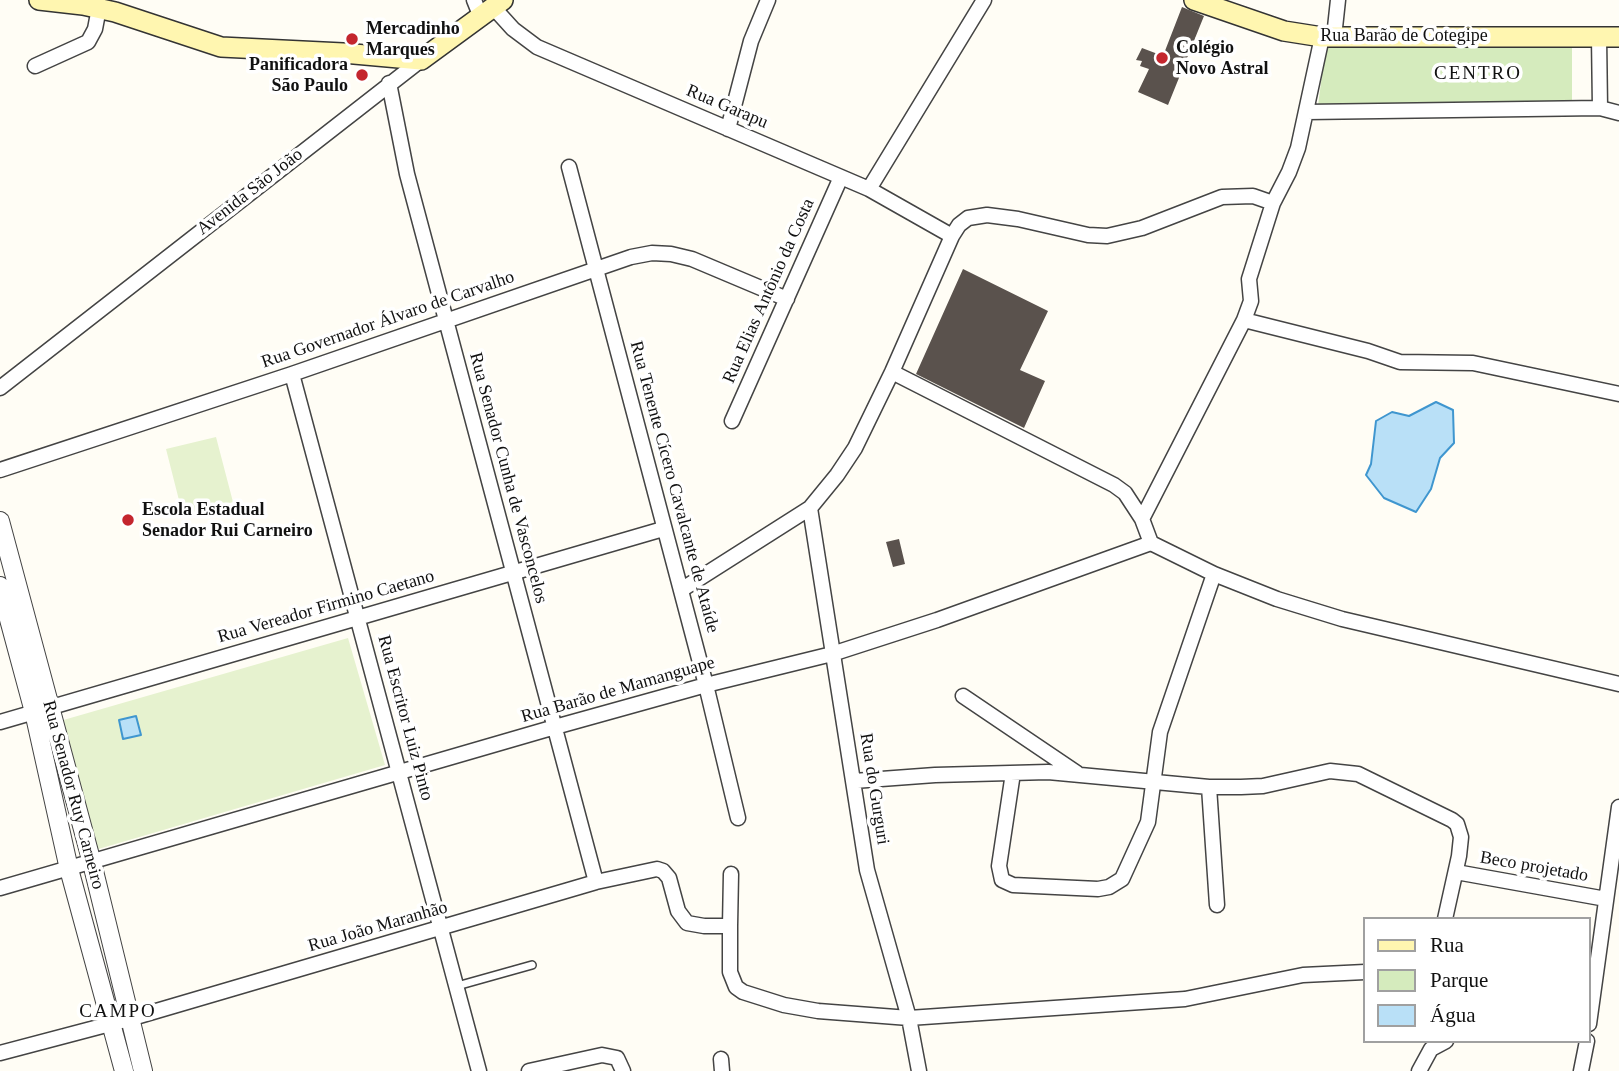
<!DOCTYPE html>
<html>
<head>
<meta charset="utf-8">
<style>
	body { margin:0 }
	#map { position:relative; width:1619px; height:1071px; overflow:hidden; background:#fffdf5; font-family:"Times New Roman",serif }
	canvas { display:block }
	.legend { position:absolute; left:1363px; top:917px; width:228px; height:126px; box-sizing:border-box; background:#fff; border:2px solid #a0a0a0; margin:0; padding:9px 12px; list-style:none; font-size:21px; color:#111 }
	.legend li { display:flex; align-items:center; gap:14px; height:35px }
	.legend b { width:35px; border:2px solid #a0a0a0 }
</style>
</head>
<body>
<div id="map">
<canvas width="1619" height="1071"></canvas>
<ul class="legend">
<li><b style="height:9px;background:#fff6b0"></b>Rua</li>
<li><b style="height:19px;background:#d5ebbd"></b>Parque</li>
<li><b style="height:19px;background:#b9e0f7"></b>Água</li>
</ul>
</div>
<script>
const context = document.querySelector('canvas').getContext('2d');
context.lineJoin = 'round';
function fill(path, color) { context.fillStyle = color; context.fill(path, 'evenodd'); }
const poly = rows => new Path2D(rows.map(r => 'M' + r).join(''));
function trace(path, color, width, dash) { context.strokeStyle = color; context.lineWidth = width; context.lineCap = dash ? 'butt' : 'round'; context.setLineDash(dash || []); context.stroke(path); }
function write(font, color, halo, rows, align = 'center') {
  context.font = font + ' "Times New Roman",serif'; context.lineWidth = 7; context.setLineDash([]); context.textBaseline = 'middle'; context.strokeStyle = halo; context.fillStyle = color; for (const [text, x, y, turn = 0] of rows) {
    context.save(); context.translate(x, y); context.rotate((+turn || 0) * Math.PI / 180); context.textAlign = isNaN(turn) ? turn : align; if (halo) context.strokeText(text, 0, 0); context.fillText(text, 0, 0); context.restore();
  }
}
fill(poly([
	[1572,42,1572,104,1318,106,1326,43]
]), '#d5ebbd');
fill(poly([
	[216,437,233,502,183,516,166,449],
	[348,638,385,765,95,850,60,721]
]), '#e6f2cf');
const water = poly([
	[1436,402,1453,410,1454,443,1440,458,1431,489,1416,512,1384,498,1366,475,1371,464,1376,421,1392,412,1409,416,1436,402],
	[136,716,141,735,123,739,119,720,136,716]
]);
fill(water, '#b9e0f7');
trace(water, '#3f96cf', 2);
fill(poly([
	[1182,7,1204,16,1168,105,1138,92,1149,69,1140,66,1142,61,1136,60,1142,48,1163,56],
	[963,269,1048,311,1020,370,1045,381,1024,428,916,374],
	[899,539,905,564,893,567,886,542]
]), '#5a524d');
const service = poly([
	[457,986,532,965]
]);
const minor = poly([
	[474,0,480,15],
	[493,7,513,29,537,47,869,189,952,236],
	[1334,37,1338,0],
	[1599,37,1600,108],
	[35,66,88,42,95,29,99,8],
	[389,83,407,174,596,882],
	[1306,112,1600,108,1619,113],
	[728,129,751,41,768,0],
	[569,167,706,685,738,818],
	[869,189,984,0],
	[1244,320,1368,351,1400,362,1473,363,1619,394],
	[892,372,1114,485,1125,493,1142,519,1151,543,1214,574,1277,599,1342,619,1619,684],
	[292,374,479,1071],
	[0,388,421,60],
	[732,421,841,177],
	[0,470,292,374,631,257,652,253,671,254,692,259,787,299],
	[810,508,867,870,909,1018,919,1071],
	[1142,519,1244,320,1251,301,1249,279,1273,203,1289,172,1298,148,1322,37],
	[681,590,810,508,837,475,855,448,892,372,952,236,959,225,968,218,987,215,1018,219,1088,235,1107,236,1142,228,1222,197,1253,196,1273,203],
	[963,696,1077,773],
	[0,722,663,529],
	[1013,773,999,866,1002,880,1013,885,1098,889,1109,887,1122,879,1148,822,1160,732,1214,574],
	[854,781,935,775,1048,772,1209,787,1241,787,1263,786,1330,771,1358,774,1452,820,1457,824,1461,837,1459,856,1445,919],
	[1209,787,1217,905],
	[1456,872,1606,899],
	[0,888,555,727,706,685,832,654,937,620,1151,543],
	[730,926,731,874],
	[1589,1024,1619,807],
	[0,1053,129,1019,596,882,657,869,663,871,669,878,678,911,687,923,704,926,730,926,730,972,736,987,743,992,784,1005,818,1011,909,1018,1185,999,1303,975,1365,972],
	[721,1059,722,1071],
	[529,1071,602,1055,617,1058,623,1071],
	[1419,1071,1431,1049,1446,1041],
	[1581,1071,1587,1041]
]);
const tertiary = poly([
	[0,521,92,863,143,1071],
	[0,586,34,712,69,869,124,1071]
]);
const secondary = poly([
	[39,0,83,5,115,12,221,47,343,53,421,60,503,0],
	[1194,0,1284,31,1322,37,1619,37]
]);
trace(service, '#444', 10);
trace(minor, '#444', 17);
trace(tertiary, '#444', 20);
trace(secondary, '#333', 22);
trace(service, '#fff', 7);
trace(minor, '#fff', 14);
trace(tertiary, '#fff', 18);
trace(secondary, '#fff6b0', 19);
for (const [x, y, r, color] of [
	[352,39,7,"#c4262e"],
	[1162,58,7,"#c4262e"],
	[362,75,7,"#c4262e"],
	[128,520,7,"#c4262e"]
]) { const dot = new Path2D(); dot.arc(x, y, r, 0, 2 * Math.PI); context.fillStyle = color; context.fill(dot); trace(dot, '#fff', 2.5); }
write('bold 18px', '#111', '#fff', [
	["Mercadinho",366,29],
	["Marques",366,50],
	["Colégio",1176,48],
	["Novo Astral",1176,69],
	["Panificadora",348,65,"right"],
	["São Paulo",348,86,"right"],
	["Escola Estadual",142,510],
	["Senador Rui Carneiro",142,531]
], 'left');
write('18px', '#111', '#fff', [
	["Rua Barão de Cotegipe",1404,36],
	["Rua Garapu",727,107,23],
	["Avenida São João",250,192,-38],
	["Rua Elias Antônio da Costa",769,291,-66],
	["Rua Governador Álvaro de Carvalho",388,320,-19],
	["Rua Senador Cunha de Vasconcelos",508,478,75],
	["Rua Tenente Cícero Cavalcante de Ataíde",674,487,75],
	["Rua Vereador Firmino Caetano",326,607,-16],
	["Rua Barão de Mamanguape",618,690,-16],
	["Rua Escritor Luiz Pinto",405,718,75],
	["Rua do Gurguri",874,789,81],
	["Rua Senador Ruy Carneiro",73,795,75],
	["Beco projetado",1534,867,10],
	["Rua João Maranhão",378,927,-16]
]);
context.letterSpacing = '2px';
write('19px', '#111', '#fff', [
	["CENTRO",1478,74],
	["CAMPO",118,1012]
]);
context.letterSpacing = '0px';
</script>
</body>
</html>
